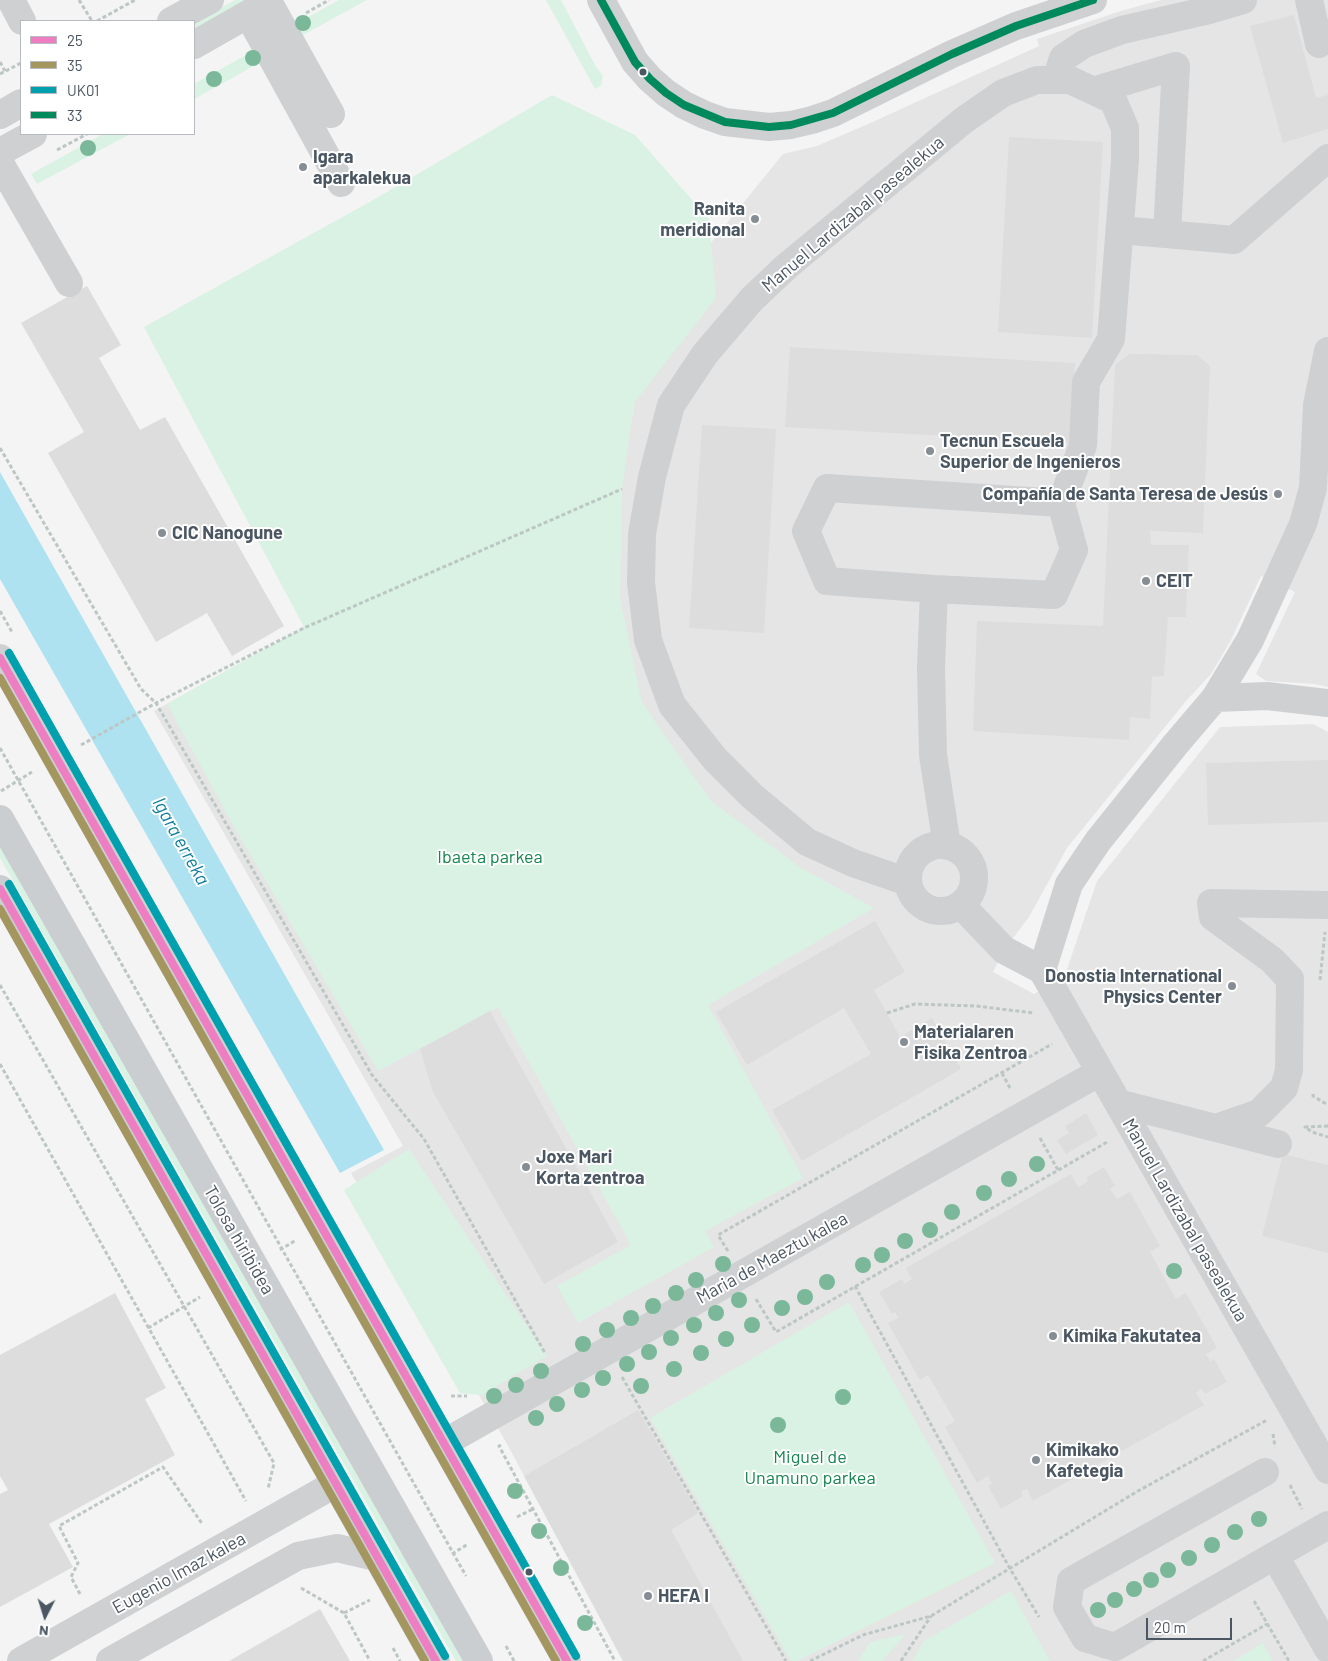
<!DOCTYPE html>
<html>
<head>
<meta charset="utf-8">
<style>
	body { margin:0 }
	#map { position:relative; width:1328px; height:1661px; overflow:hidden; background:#f4f4f4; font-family:Barlow,sans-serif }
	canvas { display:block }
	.legend { position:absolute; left:20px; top:20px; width:175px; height:115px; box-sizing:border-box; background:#fff; border:1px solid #b7bbc0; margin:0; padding:6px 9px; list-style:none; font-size:15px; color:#4a5661 }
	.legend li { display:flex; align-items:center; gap:10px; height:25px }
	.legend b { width:25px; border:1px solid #b7bbc0 }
	.north { position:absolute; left:20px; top:1591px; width:50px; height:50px; -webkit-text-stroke:4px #fff; paint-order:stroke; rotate:185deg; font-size:14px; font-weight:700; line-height:20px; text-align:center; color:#4a5661 }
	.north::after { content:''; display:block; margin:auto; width:18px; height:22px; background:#4a5661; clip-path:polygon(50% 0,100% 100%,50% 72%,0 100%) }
	.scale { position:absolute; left:1146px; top:1618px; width:86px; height:22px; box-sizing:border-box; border:2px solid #4a5661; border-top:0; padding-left:6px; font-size:15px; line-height:18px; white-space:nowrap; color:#4a5661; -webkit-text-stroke:4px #fff; paint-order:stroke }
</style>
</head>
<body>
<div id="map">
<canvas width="1328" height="1661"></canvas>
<ul class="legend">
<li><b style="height:6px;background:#ed7ec1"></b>25</li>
<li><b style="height:6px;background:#a4965f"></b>35</li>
<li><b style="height:6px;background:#00a0ae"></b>UK01</li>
<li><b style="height:6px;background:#008a5b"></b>33</li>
</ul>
<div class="north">N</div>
<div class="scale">20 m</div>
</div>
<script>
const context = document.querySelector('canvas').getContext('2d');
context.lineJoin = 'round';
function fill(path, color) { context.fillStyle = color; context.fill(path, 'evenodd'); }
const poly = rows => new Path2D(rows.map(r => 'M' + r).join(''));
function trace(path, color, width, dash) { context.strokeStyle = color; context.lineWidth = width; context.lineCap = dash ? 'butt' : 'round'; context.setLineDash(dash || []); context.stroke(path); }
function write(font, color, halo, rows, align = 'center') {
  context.font = font + ' Barlow,sans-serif'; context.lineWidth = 4; context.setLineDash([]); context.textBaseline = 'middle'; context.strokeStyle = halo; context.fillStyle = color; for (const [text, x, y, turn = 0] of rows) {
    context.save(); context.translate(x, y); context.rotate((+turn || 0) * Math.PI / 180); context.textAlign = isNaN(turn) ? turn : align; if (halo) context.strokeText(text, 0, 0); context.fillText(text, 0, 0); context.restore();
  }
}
fill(poly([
	[1161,0,1328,0,1328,687,1315,684,1266,681,1256,674,1295,592,1261,576,1231,640,1211,674,1186,701,1067,848,1029,917,1004,950,993,972,1034,994,1065,975,1097,881,1220,727,1313,724,1328,732,1328,1661,623,1661,506,1442,351,1173,403,1146,154,711,304,628,621,489,634,403,688,271,783,154,817,146,866,125,1039,46,1037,39,1124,10]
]), '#e6e5e6');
fill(poly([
	[235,0,247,0,194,30,194,23],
	[339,0,367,0,301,36,294,25],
	[546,0,561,0,596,67,603,76,601,86,595,89],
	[255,50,261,62,194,99,194,84],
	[552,95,635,135,709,219,716,298,634,403,622,489,620,599,642,703,711,801,801,868,874,908,708,1005,803,1178,705,1231,714,1247,578,1323,557,1286,631,1245,498,1007,378,1071,234,827,167,704,304,627,144,327,375,199],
	[103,134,130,134,37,184,31,174],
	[0,843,465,1661,456,1661,0,858],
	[409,1149,547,1356,481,1395,460,1393,344,1190],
	[849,1302,995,1563,797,1661,791,1661,650,1418],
	[1011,1591,1050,1661,912,1661,924,1641],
	[906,1634,882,1661,858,1661,870,1642],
	[1263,1643,1273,1661,1233,1661]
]), '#d9f2e3');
fill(poly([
	[0,472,384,1150,340,1173,0,579]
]), '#aee2f0');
fill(poly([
	[1294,15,1316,98,1328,95,1328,129,1283,143,1250,26],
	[1009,137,1103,142,1092,338,998,332],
	[87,286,121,345,99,358,140,430,165,417,284,626,232,656,207,613,156,642,48,453,84,432,21,323],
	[790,347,1075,363,1070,443,785,427],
	[1130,354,1197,355,1210,366,1203,533,1150,531,1151,545,1189,545,1186,617,1168,617,1164,676,1152,677,1150,719,1130,717,1129,740,973,731,977,621,1103,626,1115,365],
	[702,425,776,429,764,633,689,628],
	[1328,760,1328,822,1208,825,1206,763],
	[875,921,905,972,874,990,900,1037,932,1018,961,1069,802,1161,772,1110,871,1054,844,1008,747,1065,716,1012],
	[490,1011,618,1242,544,1284,433,1092,420,1049],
	[1086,1113,1098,1135,1066,1154,1057,1140,1069,1133,1065,1126],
	[1283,1154,1328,1165,1328,1253,1262,1236],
	[1104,1167,1115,1186,1110,1189,1117,1199,1130,1192,1160,1246,1150,1252,1176,1299,1186,1293,1217,1348,1206,1354,1210,1361,1214,1359,1227,1382,1205,1394,1202,1389,1196,1393,1204,1405,1033,1501,1027,1489,1021,1491,1023,1496,1001,1509,988,1486,992,1484,988,1476,977,1483,945,1427,955,1421,928,1375,920,1380,888,1323,898,1318,895,1312,892,1314,879,1292,902,1279,904,1284,912,1279,906,1268,1071,1174,1078,1187,1088,1181,1086,1178],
	[115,1293,166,1388,145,1399,175,1455,49,1524,73,1567,0,1607,0,1494,8,1490,0,1476,0,1355],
	[638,1410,698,1513,671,1530,743,1661,623,1661,524,1476],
	[320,1609,350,1661,229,1661]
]), '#ddddde');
trace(poly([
	[79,0,92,21],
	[306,13,329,0],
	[97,21,135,0],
	[0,62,5,71],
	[0,74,21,63],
	[57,150,87,134],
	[0,448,141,689,156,703,372,1075,424,1139,545,1353],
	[0,611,12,632],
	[81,745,156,703,304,628,622,489],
	[0,748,466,1576],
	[1,791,32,772],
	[1320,980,1325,932],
	[0,985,274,1463,268,1489],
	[887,1013,915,1004,976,1006,1034,1013],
	[0,1064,246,1501],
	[1002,1073,1011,1090],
	[1313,1094,1313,1096,1328,1105],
	[1328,1126,1305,1127,1312,1132,1328,1137],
	[1040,1138,1058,1170],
	[280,1250,296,1240],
	[728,1251,718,1235,1052,1044],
	[855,1286,1009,1567,1039,1617],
	[756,1299,776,1332,1109,1141],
	[148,1328,200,1297],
	[622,1377,786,1661],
	[451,1396,467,1396],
	[1273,1434,1275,1447],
	[501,1445,499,1446,615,1661],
	[1290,1485,1302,1509],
	[517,1517,533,1509],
	[452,1554,468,1544],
	[301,1588,344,1613,370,1661],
	[80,1594,71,1577,78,1563,59,1526,163,1467,203,1525],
	[1254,1601,1289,1661],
	[344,1613,370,1600],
	[506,1646,514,1661],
	[393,1648,400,1661],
	[810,1661,863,1635,931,1616,1138,1491,1267,1420],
	[901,1661,931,1616],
	[1203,1661,1267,1624]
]), '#bcc7c4', 3, [4, 2.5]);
trace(poly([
	[11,0,22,21],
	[601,0,635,62,650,79,666,93,684,105,705,115,725,122,769,127,791,125,812,120,833,113,952,54,1016,26,1093,0],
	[1309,0,1319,44],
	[269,3,331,114],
	[248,14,341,183],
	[171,21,210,0],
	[194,45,264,5],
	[1056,80,1063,58,1084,44,1122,30,1209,10,1243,0],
	[1093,91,1176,66,1167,234],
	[0,115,21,103],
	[0,152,33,134],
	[0,163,69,283],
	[1120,230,1234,240,1328,158],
	[827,488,1061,503,1074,550,1054,595,934,589,827,581,806,531,827,488],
	[934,589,931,668,933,755,947,846],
	[0,658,567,1661],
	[1215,698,1267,696,1328,703],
	'908 878a33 33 0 1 1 66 0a33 33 0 1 1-66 0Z',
	[908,882,853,863,807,842,752,796,715,759,672,705,648,640,641,582,642,534,652,477,671,405,705,354,752,299,787,266,964,120,1003,93,1037,80,1070,80,1113,100,1125,128,1125,160,1111,339,1086,382,1083,445,1061,503],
	[961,905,1004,950,1042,970,1328,1470],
	[1042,970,1069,884,1098,841,1175,745,1215,698,1250,640,1303,524,1313,488,1317,405,1328,351],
	[1118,1103,1216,1128,1259,1113,1284,1088,1289,1070,1290,979,1272,960,1213,917,1211,903,1328,905],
	[1216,1128,1278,1144],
	[444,1443,1100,1072],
	[1265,1472,1071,1581,1067,1607,1085,1638,1115,1647,1328,1525],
	[1275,1556,1328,1649],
	[21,1661,335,1484],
	[110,1661,298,1556,337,1548,376,1557]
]), '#ced0d2', 28);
trace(poly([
	[0,819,479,1661],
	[0,889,436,1661]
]), '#caced1', 28);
trace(poly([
	[0,658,567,1661],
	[0,889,436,1661]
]), '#ed7ec1', 8);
trace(poly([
	[0,678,556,1661],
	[0,909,425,1661]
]), '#a4965f', 8);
trace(poly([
	[9,653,576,1656],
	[9,884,445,1656]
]), '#00a0ae', 8);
trace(poly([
	[601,0,635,62,650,79,666,93,684,105,725,122,769,127,791,125,833,113,952,54,1016,26,1093,0]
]), '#008a5b', 8);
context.fillStyle = '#7ab899';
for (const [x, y] of [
	[303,23],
	[253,58],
	[214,79],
	[88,148],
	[1037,1164],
	[1009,1179],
	[984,1193],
	[952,1212],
	[930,1230],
	[905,1241],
	[882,1255],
	[723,1264],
	[863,1265],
	[1174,1271],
	[696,1280],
	[827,1282],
	[676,1293],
	[805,1297],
	[739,1300],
	[653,1306],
	[782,1308],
	[716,1313],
	[631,1318],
	[694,1325],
	[752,1325],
	[607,1330],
	[671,1338],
	[726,1339],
	[583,1344],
	[649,1352],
	[701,1353],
	[627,1364],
	[674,1369],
	[541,1371],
	[603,1378],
	[516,1385],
	[641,1386],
	[582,1390],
	[494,1396],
	[843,1397],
	[557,1404],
	[536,1418],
	[778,1425],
	[515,1491],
	[1259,1519],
	[539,1531],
	[1235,1532],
	[1212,1545],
	[1189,1558],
	[561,1568],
	[1168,1570],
	[1151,1580],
	[1134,1589],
	[1115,1600],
	[1098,1610],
	[585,1623]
]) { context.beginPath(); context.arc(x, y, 8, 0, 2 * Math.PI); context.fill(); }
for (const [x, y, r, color] of [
	[643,72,4.5,"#4a5661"],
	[303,167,5,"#868d94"],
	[755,219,5,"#868d94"],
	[930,451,5,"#868d94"],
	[1278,494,5,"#868d94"],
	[162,533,5,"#868d94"],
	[1146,581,5,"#868d94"],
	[1232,986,5,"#868d94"],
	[904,1042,5,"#868d94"],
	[526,1167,5,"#868d94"],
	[1053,1336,5,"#868d94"],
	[1036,1460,5,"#868d94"],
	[529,1572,4.5,"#4a5661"],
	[648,1596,5,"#868d94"]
]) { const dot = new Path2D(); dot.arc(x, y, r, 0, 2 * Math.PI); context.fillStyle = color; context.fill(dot); trace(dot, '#fff', 2); }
write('bold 18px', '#4a5661', '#fff', [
	["Igara",313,157],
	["aparkalekua",313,178],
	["Ranita",745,209,"right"],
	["meridional",745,230,"right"],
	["Tecnun Escuela",940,441],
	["Superior de Ingenieros",940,462],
	["Compañía de Santa Teresa de Jesús",1268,494,"right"],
	["CIC Nanogune",172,533],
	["CEIT",1156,581],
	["Donostia International",1222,976,"right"],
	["Physics Center",1222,997,"right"],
	["Materialaren",914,1032],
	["Fisika Zentroa",914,1053],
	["Joxe Mari",536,1157],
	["Korta zentroa",536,1178],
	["Kimika Fakutatea",1063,1336],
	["Kimikako",1046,1450],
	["Kafetegia",1046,1471],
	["HEFA I",658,1596]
], 'left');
write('18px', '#4a5661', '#fff', [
	["Manuel Lardizabal pasealekua",853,214,-40],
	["Manuel Lardizabal pasealekua",1185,1220,60],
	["Tolosa hiribidea",239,1240,60],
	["Maria de Maeztu kalea",772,1258,-29],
	["Eugenio Imaz kalea",179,1573,-29]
]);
write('18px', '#17864f', '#fff', [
	["Ibaeta parkea",490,857],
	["Miguel de",810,1457],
	["Unamuno parkea",810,1478]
]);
write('italic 19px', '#0c7c9b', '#fff', [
	["Igara erreka",181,841,61]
]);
</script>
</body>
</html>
